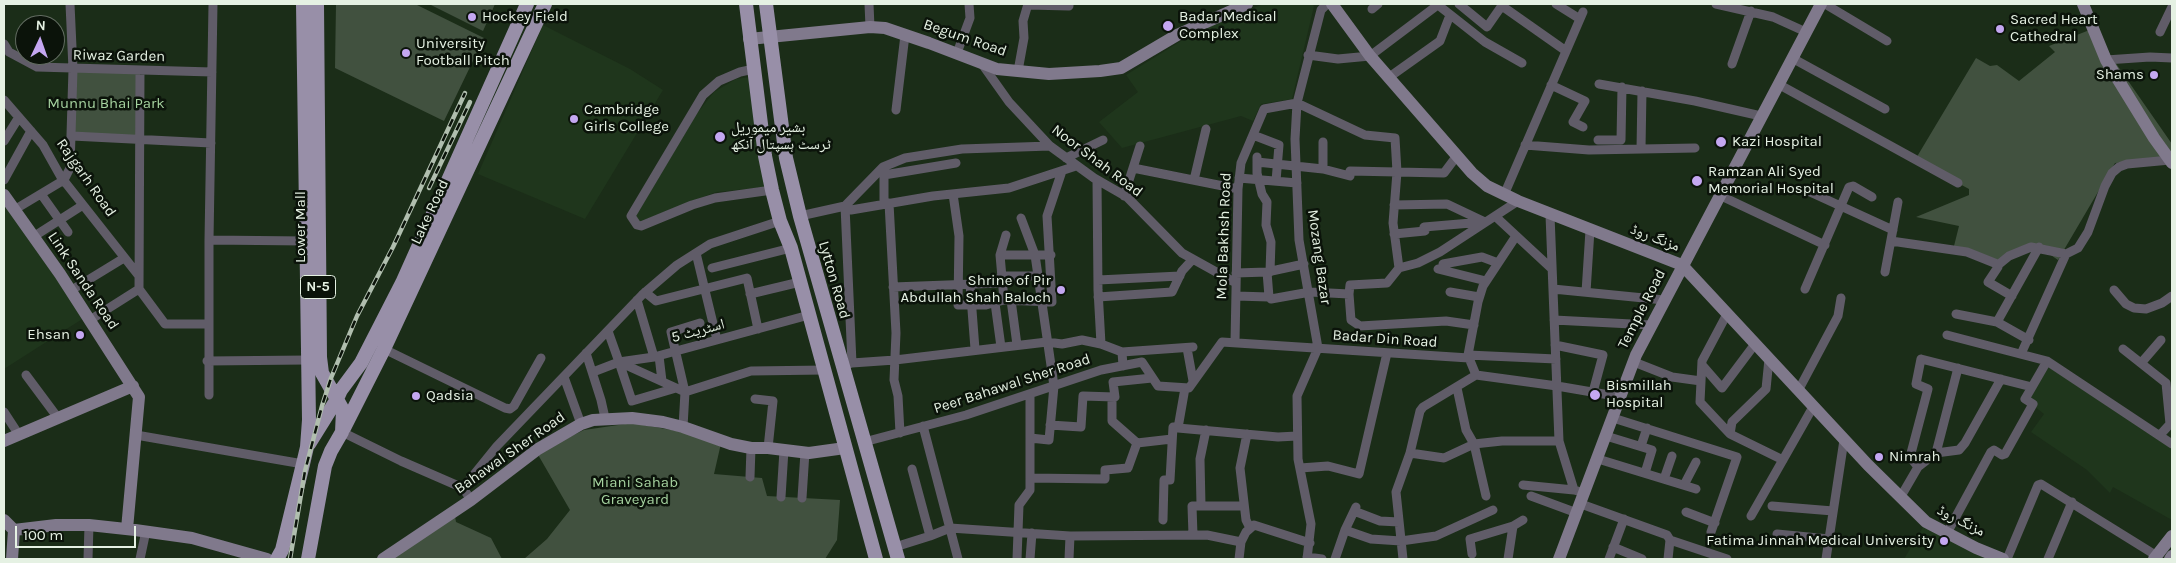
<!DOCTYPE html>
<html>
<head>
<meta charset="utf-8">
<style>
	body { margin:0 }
	#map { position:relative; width:2176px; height:563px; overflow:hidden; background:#1b2d18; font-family:Karla,sans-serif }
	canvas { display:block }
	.frame { position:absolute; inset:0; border:5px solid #e5f1e3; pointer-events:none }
	.north { position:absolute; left:15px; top:15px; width:50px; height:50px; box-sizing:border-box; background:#0b130a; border:1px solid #626c61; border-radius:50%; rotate:3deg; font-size:14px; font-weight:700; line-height:20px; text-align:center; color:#e5f1e3 }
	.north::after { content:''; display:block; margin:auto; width:18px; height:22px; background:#c4a7f1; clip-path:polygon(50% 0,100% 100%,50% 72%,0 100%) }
	.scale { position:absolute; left:15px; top:526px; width:121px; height:22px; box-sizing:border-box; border:2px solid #e5f1e3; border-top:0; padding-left:6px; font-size:15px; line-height:18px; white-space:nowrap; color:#e5f1e3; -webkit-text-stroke:4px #0b130a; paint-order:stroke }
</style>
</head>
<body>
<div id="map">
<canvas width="2176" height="563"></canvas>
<div class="frame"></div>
<div class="north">N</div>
<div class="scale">100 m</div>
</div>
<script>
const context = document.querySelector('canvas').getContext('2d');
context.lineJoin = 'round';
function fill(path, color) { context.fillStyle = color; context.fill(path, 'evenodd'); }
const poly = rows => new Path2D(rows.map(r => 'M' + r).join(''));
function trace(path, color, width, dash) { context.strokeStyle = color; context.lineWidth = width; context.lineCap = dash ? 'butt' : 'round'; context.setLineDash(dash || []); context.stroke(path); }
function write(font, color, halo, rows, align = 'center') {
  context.font = font + ' Karla,"Noto Naskh Arabic",sans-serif'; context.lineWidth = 5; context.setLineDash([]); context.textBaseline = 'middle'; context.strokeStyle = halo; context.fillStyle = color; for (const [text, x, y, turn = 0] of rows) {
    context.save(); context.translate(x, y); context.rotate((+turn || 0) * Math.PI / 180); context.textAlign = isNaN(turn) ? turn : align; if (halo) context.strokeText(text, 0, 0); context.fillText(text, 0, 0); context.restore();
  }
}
fill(poly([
	[1263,4,1312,4,1314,6,1292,99,1261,104,1253,121,1241,116,1122,148,1099,122,1138,92,1126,75,1194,33],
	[543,25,630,69,663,90,585,219,478,174],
	[750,77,767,187,716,192,639,222,636,216,695,116,714,92,736,79],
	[4,195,87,316,4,369],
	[2047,361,2172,443,2172,520,2113,487,2110,493,2087,470,2031,432,2044,414,2025,399],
	[1926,522,2019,559,1904,559]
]), '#1f361c');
fill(poly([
	[336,4,415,4,484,38,444,121,335,68],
	[429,4,495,4,483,31],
	[2092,29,2172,144,2172,158,2115,163,2058,260,2039,247,2024,247,2002,266,1953,250,1959,226,1916,217,1969,195,1969,189,1915,160,1976,58,1990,66,1997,65,2019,81,2055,52,2049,46],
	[73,69,140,71,139,140,72,136],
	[632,423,722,439,714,474,762,478,767,496,840,500,837,540,825,559,524,559,547,539,570,510,537,453,584,430],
	[454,511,456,522,491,538,502,559,383,559]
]), '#41513f');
trace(poly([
	[213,4,209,240,306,241],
	[869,4,870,27],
	[1459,4,1487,27,1503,4],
	[1556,4,1580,19],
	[1716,4,1773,17,1806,32],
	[1825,4,1887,41],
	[1028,5,1069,6,1069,4],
	[1438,5,1485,42,1522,63],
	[1502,6,1566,51],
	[1372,9,1378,4],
	[2160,32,2172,7],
	[4,44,9,52,37,67,212,72],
	[957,53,970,18,969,4],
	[1308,55,1338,59,1370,56,1439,4],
	[1792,58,1885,109],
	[2106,60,2150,57,2172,58],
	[982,64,1009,102,1050,146,1094,178,1127,197,1182,253,1236,283],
	[1732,64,1751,11],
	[754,69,740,72,719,81,703,95,631,216,637,225,641,226,692,205,715,198,772,190],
	[140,71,139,289,165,324,208,324],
	[1018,71,1024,38,1023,21,1028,4],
	[1388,78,1440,41,1450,15],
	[1599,84,1695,101,1761,116],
	[1778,84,1958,183],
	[1551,85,1585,101,1573,122,1583,127],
	[4,100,43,145,61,177,139,276],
	[1297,103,1365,135,1395,138,1397,172,1393,223,1399,268],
	[896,110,905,35],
	[1253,135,1279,145,1276,181],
	[72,136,211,143],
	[1598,140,1621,140,1622,87],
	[4,141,19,117],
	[1525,145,1589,150,1695,148],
	[1641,149,1642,91],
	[1257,157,1257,173,1262,194,1267,202,1266,225,1271,242,1270,272],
	[1066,158,1103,140],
	[1257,162,1323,169,1350,176,1350,171,1444,173,1456,157],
	[1133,168,1238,189],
	[1323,169,1323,142],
	[1239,178,1297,183],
	[4,180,31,131],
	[1097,180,1098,290,1101,344,1122,352,1123,366],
	[1194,180,1206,129],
	[1810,192,1893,230],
	[41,194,68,232],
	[953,194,959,236,958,305,986,305,1004,300,1052,302,1047,216,1062,171],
	[1504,195,1583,12],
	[1719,195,1825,245],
	[1124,196,1140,146],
	[889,203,896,333,894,380,898,396,900,433],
	[884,204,884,175,956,163],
	[1394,205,1447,204,1485,222],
	[845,206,851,210,933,196,1009,188,1076,166],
	[845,206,852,363],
	[14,210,64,180,70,168,73,69,70,4],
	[1550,215,1559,441,1574,490,1585,493],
	[800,216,845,206,883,167,905,158,962,149,1050,146],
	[1496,217,1552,269],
	[1021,218,1035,255,1054,386,1049,440,1030,438],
	[1394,234,1425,231,1424,227,1483,222],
	[1516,236,1483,286,1478,302,1468,355,1556,359],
	[33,237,83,205],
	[1891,241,1967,252,1997,264,1998,267,1988,282,2012,296],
	[696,253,717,340],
	[1000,255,1051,255],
	[1443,264,1482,257,1498,263],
	[1998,265,2009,256,2031,247,2066,254],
	[712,268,791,248],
	[1438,269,1486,281],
	[1885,272,1898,202],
	[1236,273,1267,272,1304,264],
	[1001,276,1039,276],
	[1098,280,1180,276],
	[970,284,975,349],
	[893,287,1001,283],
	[1553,289,1664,300],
	[1805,289,1849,187,1853,186,1872,197],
	[2114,290,2126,304,2134,308,2146,309,2162,303,2172,296],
	[70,291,124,258],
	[645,292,656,301,747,278,758,329],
	[1450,292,1479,297],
	[1586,292,1590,230],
	[750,294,800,282],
	[1349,294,1351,320,1360,326,1446,321,1474,325],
	[1236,296,1269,297,1267,272],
	[1098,297,1172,292,1182,271,1193,259],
	[1269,297,1271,299,1310,292,1349,294,1350,285,1387,283,1399,268,1418,263,1440,252,1518,201],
	[637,300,654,357],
	[1004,300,1000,255,1006,235],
	[1011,300,1017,345],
	[995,303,1001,347],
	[1727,314,1702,361,1700,402,1730,434],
	[1956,314,1997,322,2029,340],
	[90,320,139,289],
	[1554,320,1651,325],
	[1997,322,2039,247],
	[608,331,619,362,685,392,751,371,825,370],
	[1947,335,2047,361,2172,444],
	[1235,342,1238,189,1241,163,1264,109,1297,103],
	[1555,345,1603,355,1593,392],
	[1187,348,1193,381],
	[384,349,505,408,510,409,514,406,541,358],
	[2123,349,2166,383,2170,424,2160,435],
	[1122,352,1193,347],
	[586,353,601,400,605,418],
	[2021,354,2066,254,2078,248,2088,232,2105,186,2112,173,2119,167,2127,164,2170,160],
	[659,356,662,381],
	[1769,359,1766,389,1732,422,1730,434,1783,460],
	[207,361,307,360],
	[619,362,632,401,676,388],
	[1634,362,1672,377,1701,381],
	[2142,362,2161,340],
	[1702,365,1722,388,1755,344],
	[842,366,852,363,895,360,1047,342,1062,344,1082,340,1101,344],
	[593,372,619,362,654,357,809,315],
	[26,375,58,418],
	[564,377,581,424],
	[1457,388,1466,430,1474,444,1486,496],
	[1798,391,1838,316,1841,298],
	[209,395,209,240],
	[1112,397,1112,421,1137,443],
	[755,399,773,401,768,448],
	[4,412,19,435],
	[1613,418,1737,457,1711,532],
	[1050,425,1081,427,1083,396,1115,397,1113,382,1152,378],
	[923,426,958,559],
	[683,427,685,392,671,332,700,323],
	[1178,428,1278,437,1297,436],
	[342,432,401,461,463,488],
	[1247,434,1240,468,1246,520,1250,528],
	[136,435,303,464],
	[1606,436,1652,450,1645,473],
	[864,442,966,415,1101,370,1142,362,1158,386,1189,388,1222,342,1469,358,1476,375,1557,386,1621,397],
	[1641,446,1647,428],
	[1410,453,1444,458,1474,444,1502,441,1559,441],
	[1936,453,1959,450,1965,443,2001,379],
	[1598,459,1696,489],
	[1918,467,1910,457,1928,389,1916,384,1921,359,2032,387,2047,361],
	[1300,468,1328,466,1359,474,1387,353],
	[912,469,930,536,950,528,1070,536,1207,535,1241,542],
	[750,477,751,448],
	[1030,478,1105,479,1105,470,1128,468,1137,443,1172,439],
	[1664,479,1672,456],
	[1523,485,1574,490],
	[1684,485,1696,462],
	[1531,496,1577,513],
	[781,497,784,450],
	[802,498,805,452],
	[1900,498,1918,467,1936,453,1958,368],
	[471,500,463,488,497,446,642,295,677,265,710,244,780,221],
	[1581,504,1667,535,1670,540,1668,559],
	[1201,505,1200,459,1206,430],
	[1772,506,1833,511],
	[1354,511,1380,521,1399,522],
	[1686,512,1715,523],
	[1751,516,1813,407],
	[1163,520,1164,480,1170,480,1173,427,1178,428,1185,388],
	[1345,530,1371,539,1401,541,1436,536,1493,510],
	[1947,533,1991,452,1994,450,2002,455,2005,454,2033,404,2025,399,2032,387],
	[1777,534,1829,539],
	[1193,535,1192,506,1244,506],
	[1670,540,1727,559],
	[895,547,930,536],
	[1613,547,1642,559],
	[1472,554,1470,539,1513,526],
	[1307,557,1322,559],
	[88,559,89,525],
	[140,559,146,531],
	[1017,559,1019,505,1030,490,1030,394],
	[1030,559,1032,533],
	[1069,559,1070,536],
	[1239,559,1241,542,1246,532,1254,525,1310,543],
	[1307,559,1311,524,1298,459,1297,396,1318,348,1299,240,1295,139,1297,103,1321,10,1327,4],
	[1335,559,1345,530,1356,507],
	[1403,559,1396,492,1410,453,1420,411,1423,407,1476,375],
	[1508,559,1513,526,1523,520],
	[1609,559,1624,519],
	[1826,559,1844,440],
	[2007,559,2038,485,2041,484,2157,556],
	[2048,559,2072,502]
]), '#605c68', 9);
trace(poly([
	[1332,4,1370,56,1472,173,1487,186,1518,201,1682,265,1868,465,1926,522,1976,548,2003,559],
	[2083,4,2106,60,2154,138,2172,163],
	[749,39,870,27,885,28,929,43,997,69,1049,74,1100,71,1121,68,1177,35,1247,4],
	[4,195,60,274,139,397,127,529],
	[4,441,133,386],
	[4,520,14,530,12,559],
	[14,530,56,525,89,525,135,530,192,538,267,559],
	[383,559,471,500,538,449,581,424,593,420,632,418,663,422,683,427,731,444,751,448,768,448,809,453,845,448],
	[1559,559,1636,355,1821,4],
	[2154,559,2172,536],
	[2170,559,2172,556]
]), '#80798c', 12);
trace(poly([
	[746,4,765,156,772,190,780,221,791,248,876,559],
	[766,4,786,158,800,216,898,559],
	[344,428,384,349,545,4],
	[309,444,337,399,341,390,361,363,402,283,527,4],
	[277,559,282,550,303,464,307,447,309,420,303,4],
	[308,559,325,466,331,451,342,432,343,410,322,373,320,357,317,4]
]), '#988fa8', 14);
const rail = poly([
	[429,188,470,102],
	[290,559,305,471,322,406,331,378,357,316,393,247,465,93]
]);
trace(rail, '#b0beae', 4.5);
trace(rail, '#0b130a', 2.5, [8]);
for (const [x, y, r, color] of [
	[472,17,5,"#c4a7f1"],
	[1168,26,6,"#c4a7f1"],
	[2000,29,5,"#c4a7f1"],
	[406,53,5,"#c4a7f1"],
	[2154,75,5,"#c4a7f1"],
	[574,119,5,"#c4a7f1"],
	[720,137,6,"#c4a7f1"],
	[1721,142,6,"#c4a7f1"],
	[1697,181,6,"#c4a7f1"],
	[1061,290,5,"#c4a7f1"],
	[80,335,5,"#c4a7f1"],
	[1595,395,6,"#c4a7f1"],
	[416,396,5,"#c4a7f1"],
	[1879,457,5,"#c4a7f1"],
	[1944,541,5,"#c4a7f1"]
]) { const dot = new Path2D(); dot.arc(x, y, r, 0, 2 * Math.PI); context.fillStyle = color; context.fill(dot); trace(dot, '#0b130a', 2); }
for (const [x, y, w] of [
	[318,287,35]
]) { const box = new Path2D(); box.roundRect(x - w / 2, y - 11.5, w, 23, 4); context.fillStyle = '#0b130a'; context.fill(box); trace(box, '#e5f1e3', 1); }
write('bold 14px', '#e5f1e3', null, [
	["N-5",318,287]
]);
write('15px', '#e5f1e3', '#0b130a', [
	["Hockey Field",482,17],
	["Badar Medical",1179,17],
	["Complex",1179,34],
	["Sacred Heart",2010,20],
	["Cathedral",2010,37],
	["University",416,44],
	["Football Pitch",416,61],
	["Shams",2144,75,"right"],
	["Cambridge",584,110],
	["Girls College",584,127],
	["بشیر میموریل",731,128],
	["ٹرسٹ ہسپتال آنکھ",731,145],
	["Kazi Hospital",1732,142],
	["Ramzan Ali Syed",1708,172],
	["Memorial Hospital",1708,189],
	["Shrine of Pir",1051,281,"right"],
	["Abdullah Shah Baloch",1051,298,"right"],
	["Ehsan",70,335,"right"],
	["Bismillah",1606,386],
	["Hospital",1606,403],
	["Qadsia",426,396],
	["Nimrah",1889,457],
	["Fatima Jinnah Medical University",1934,541,"right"]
], 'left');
write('15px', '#e5f1e3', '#0b130a', [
	["Begum Road",965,38,19],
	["Riwaz Garden",119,56,1],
	["Noor Shah Road",1097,161,37],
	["Rajgarh Road",86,178,55],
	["Lake Road",430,212,-65],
	["Lower Mall",301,227,-90],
	["Mola Bakhsh Road",1224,236,-88],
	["مزنگ روڈ",1655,238,21],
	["Mozang Bazar",1319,257,82],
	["Lytton Road",834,280,74],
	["Link Sanda Road",83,281,56],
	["Temple Road",1642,309,-63],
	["اسٹریٹ 5",698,331,-15],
	["Badar Din Road",1385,339,4],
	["Peer Bahawal Sher Road",1012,384,-18],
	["Bahawal Sher Road",510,453,-35],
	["مزنگ روڈ",1961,521,27]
]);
write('15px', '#a5d29f', '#0b130a', [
	["Munnu Bhai Park",106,104],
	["Miani Sahab",635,483],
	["Graveyard",635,500]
]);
</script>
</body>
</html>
